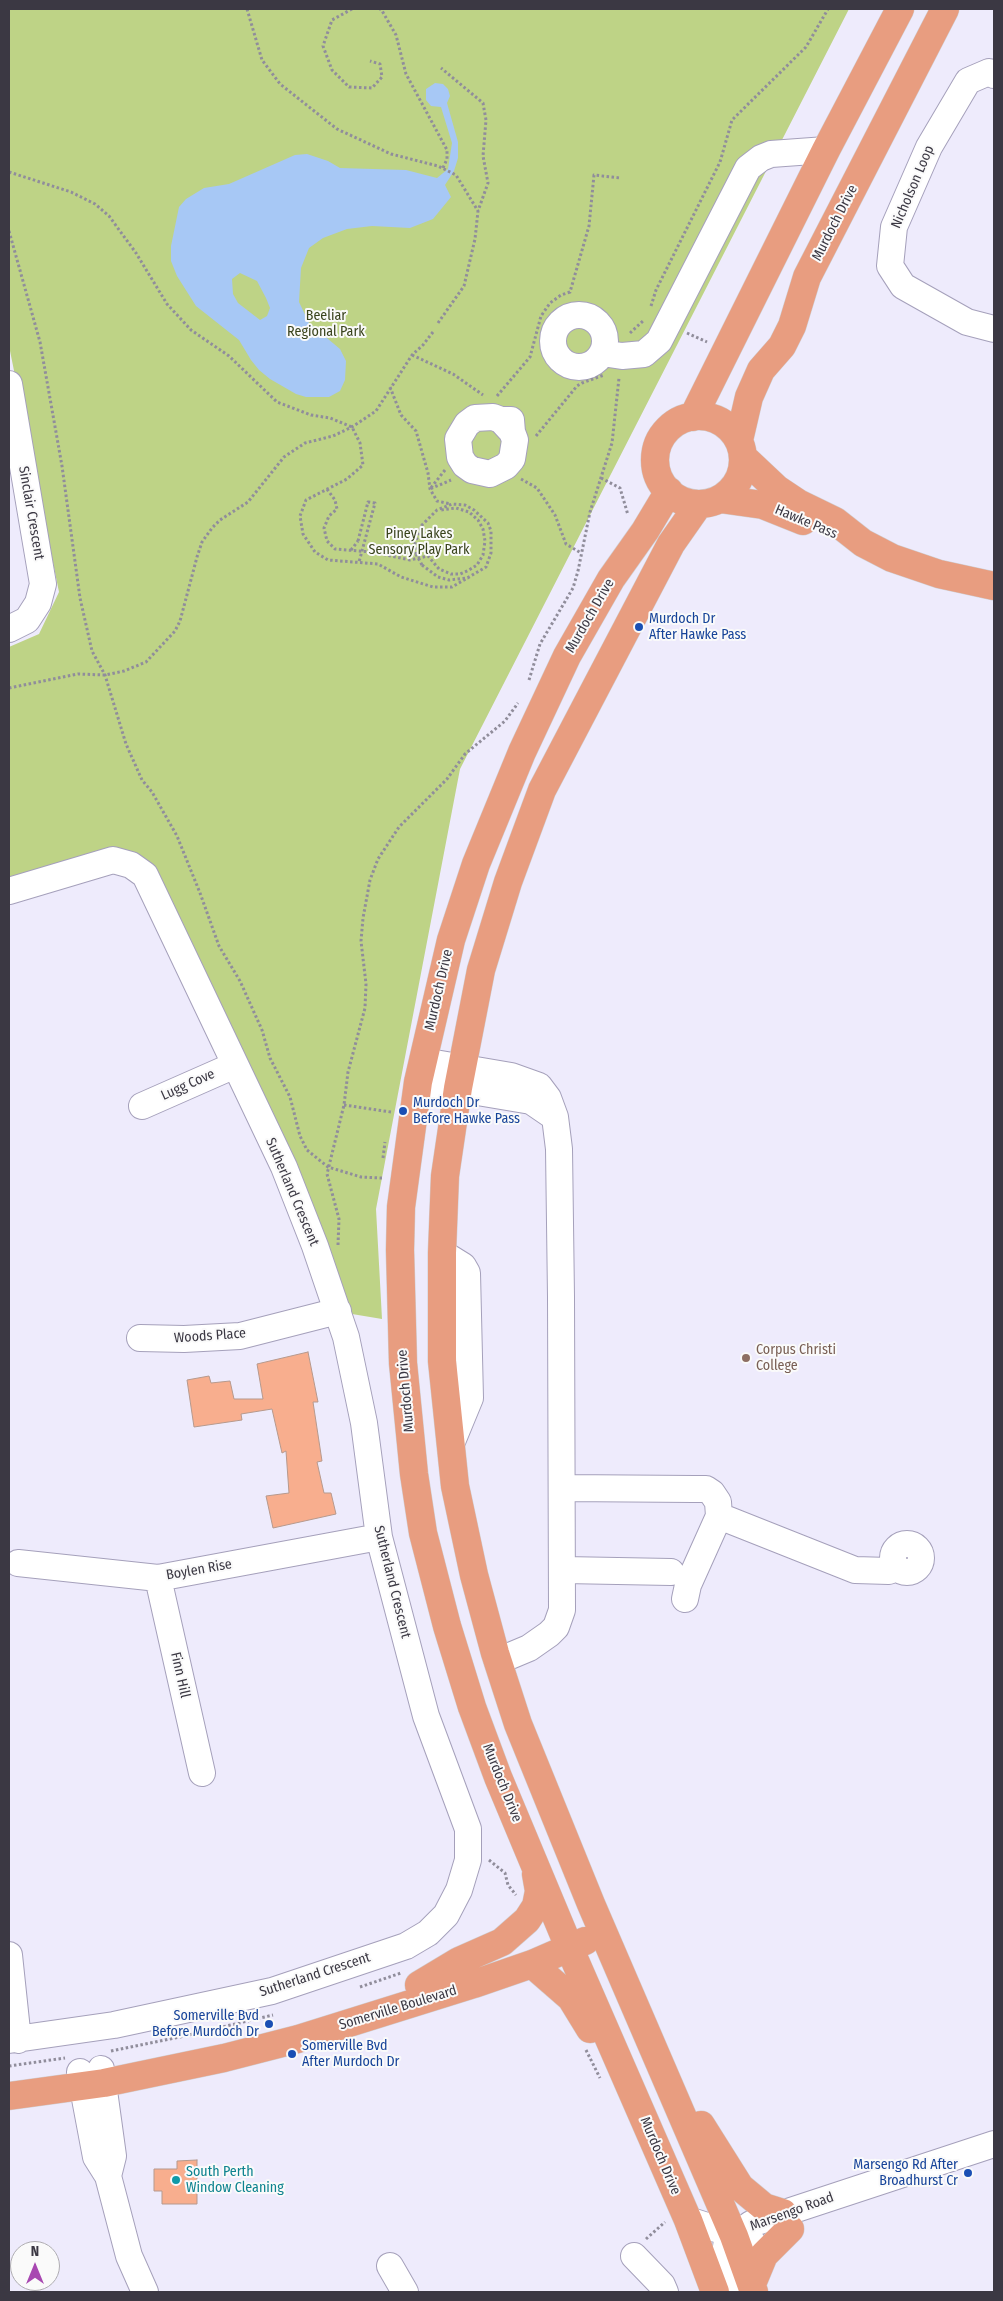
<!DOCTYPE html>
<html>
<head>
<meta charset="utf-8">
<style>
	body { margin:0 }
	#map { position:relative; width:1003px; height:2301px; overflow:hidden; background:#eeebfc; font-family:"Fira Sans Condensed",sans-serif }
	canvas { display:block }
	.frame { position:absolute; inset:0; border:10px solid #3b3843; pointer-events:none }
	.north { position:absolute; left:10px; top:2241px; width:50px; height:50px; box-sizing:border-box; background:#fafafa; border:1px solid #aeacb1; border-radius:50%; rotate:0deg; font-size:14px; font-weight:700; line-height:20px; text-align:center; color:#3b3843 }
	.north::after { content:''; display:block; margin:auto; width:18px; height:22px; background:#a848b1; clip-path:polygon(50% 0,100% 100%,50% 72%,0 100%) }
</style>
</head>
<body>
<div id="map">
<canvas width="1003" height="2301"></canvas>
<div class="frame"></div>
<div class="north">N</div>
</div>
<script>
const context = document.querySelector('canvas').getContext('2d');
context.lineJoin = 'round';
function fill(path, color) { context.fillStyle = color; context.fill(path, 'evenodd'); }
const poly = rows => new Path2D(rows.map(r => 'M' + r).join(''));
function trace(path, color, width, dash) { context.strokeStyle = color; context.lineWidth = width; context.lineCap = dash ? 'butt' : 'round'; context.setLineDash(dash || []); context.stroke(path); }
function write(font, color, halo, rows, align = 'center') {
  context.font = font + ' "Fira Sans Condensed",sans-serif'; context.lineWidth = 4; context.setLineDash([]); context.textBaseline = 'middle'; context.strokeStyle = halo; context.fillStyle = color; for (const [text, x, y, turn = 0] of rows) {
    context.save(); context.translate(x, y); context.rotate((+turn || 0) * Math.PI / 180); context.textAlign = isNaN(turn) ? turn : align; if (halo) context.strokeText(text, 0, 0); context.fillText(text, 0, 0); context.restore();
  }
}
fill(poly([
	[9,9,849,9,460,769,376,1209,382,1319,346,1313,140,857,9,882,9,647,39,634,59,592,9,346]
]), '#bed386');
fill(poly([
	[435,83,443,84,448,89,450,96,447,103,458,142,458,158,454,171,445,185,451,197,433,219,410,228,372,226,347,229,323,238,309,248,301,268,299,302,309,323,340,349,346,361,345,380,340,391,329,397,306,397,296,394,270,379,259,370,251,360,239,340,196,306,177,276,171,261,171,246,179,207,186,199,204,188,229,184,295,155,307,154,328,161,340,168,406,170,437,178,448,169,452,143,441,107,431,106,426,100,426,89],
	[240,273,257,281,266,298,270,308,267,316,260,320,238,303,233,294,232,279]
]), '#a7c8f5');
const building = poly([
	[308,1352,318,1402,313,1402,322,1461,317,1462,324,1493,331,1493,336,1514,273,1528,266,1496,289,1493,286,1451,282,1453,272,1409,241,1414,242,1420,194,1427,187,1380,209,1376,211,1383,230,1381,234,1399,263,1399,257,1364,308,1352],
	[197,2160,197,2204,162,2204,162,2191,154,2191,154,2169,177,2169,177,2161,197,2160]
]);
fill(building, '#f8ae8e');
trace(building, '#b6998d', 1);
const minor = poly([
	[994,75,989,72,968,81,929,147,894,227,890,266,903,286,967,322,994,329],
	'553 341a26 26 0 1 1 52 0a26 26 0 1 1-52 0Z',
	[602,353,622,356,644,354,659,341,748,168,761,158,771,154,826,150],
	[9,384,43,584,38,603,27,620,9,629],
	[501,420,512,432,515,440,512,459,506,466,490,474,472,470,465,465,460,457,458,439,467,424,475,418,493,417,501,420,511,420,512,432],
	[9,891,113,860,131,865,145,875,284,1167,315,1246,346,1337,364,1423,379,1537,426,1716,468,1829,468,1860,459,1890,446,1915,428,1933,406,1946,272,1991,114,2025,9,2040],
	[423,1061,511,1076,539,1086,548,1098,555,1117,559,1149,561,1297,562,1610,556,1627,549,1634,529,1648,498,1661],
	[418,1082,531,1101,550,1114],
	[142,1106,235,1065],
	[442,1253,463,1266,467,1273,470,1398,451,1444],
	[140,1338,184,1339,240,1336,338,1311],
	[563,1488,694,1489,706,1489,712,1493,718,1502,719,1516,688,1585,685,1599],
	[719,1516,855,1570,889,1571,896,1568],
	'893 1558a14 14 0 1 1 28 0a14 14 0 1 1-28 0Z',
	[18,1563,158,1578,379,1537],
	[564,1570,671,1572],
	[158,1578,202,1773],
	[9,1955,18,2040],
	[101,2069,113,2156,108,2176],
	[80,2072,96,2157,108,2176,129,2256,145,2292],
	[688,2220,751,2240],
	[634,2256,662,2285,665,2292],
	[390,2266,405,2292],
	[730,2292,726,2278,726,2246,734,2236,751,2224,994,2144]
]);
const major = poly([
	'655 460a44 44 0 1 1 88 0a44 44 0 1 1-88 0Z',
	[693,417,826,150,900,9],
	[739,440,749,397,761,370,782,346,792,326,807,277,945,9],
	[743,457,777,489,798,503,835,521,863,543,892,558,939,574,994,586],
	[669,491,645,531,611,579,567,656,522,752,476,864,451,940,418,1082,401,1207,400,1250,403,1363,414,1474,423,1533,447,1626,472,1707,498,1777,569,1947,688,2220,715,2292],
	[720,499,763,505,803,521],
	[699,504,671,544,542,790,508,882,481,970,458,1088,445,1176,442,1253,442,1361,455,1486,474,1575,495,1653,518,1724,591,1904,734,2236,754,2292],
	[532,1964,571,1998,590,2029],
	[419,1985,459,1961,502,1942,527,1920,536,1906,539,1891,536,1874],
	[9,2096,104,2083,224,2058,298,2039,474,1984,532,1964,585,1941],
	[701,2125,740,2187,764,2207,783,2213],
	[752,2284,764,2255,790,2229]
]);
trace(minor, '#a5a0bb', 28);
trace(major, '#d0cfd2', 29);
trace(poly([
	[247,9,262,60,280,84,337,129,391,154,438,166,456,175,478,211],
	[352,9,332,20,323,46,332,70,349,87,372,88,382,77,380,64,370,61],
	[379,9,381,9,396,35,406,74,447,150,447,159,443,168],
	[9,172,71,192,95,204,109,216,136,253,167,304,191,330,229,356,277,402,311,415,330,418,352,427,360,443,363,465,347,479,306,500,300,516,303,534,315,552,328,560,378,564,401,577,433,587,452,587,486,567,491,553,491,531,488,523,474,510,465,505,452,504,437,510,422,525,415,543,416,554],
	[9,231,40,342,62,466,80,598,92,651,105,675,126,744,142,780,152,792,177,836,200,893,219,946,240,981,262,1030,270,1058,290,1097,300,1136,307,1150,328,1167,361,1177,382,1178],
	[651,306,656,290,720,162,732,120,806,47,828,9],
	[438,323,464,286,475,239,478,211,488,183,483,156,486,120,483,103,441,68],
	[630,333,644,320],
	[687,333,707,342],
	[412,355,453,374,483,395],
	[390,387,401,415,416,431,428,473,430,489,437,501,451,504],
	[497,396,530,357,541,316,550,303,561,295,570,292,589,226,594,175,620,178],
	[536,436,577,386,582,383,604,375],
	[445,470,430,489,451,480],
	[601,478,620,488,628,515],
	[521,479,537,488,555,515,566,544,581,553],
	[327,489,335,500,337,509,329,516,324,528,327,541,335,549,371,552,410,560,428,556,439,569,451,574,460,574,469,570,477,565,483,555,485,541,483,529,478,520,469,512,456,508,441,510],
	[351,550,358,541],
	[422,565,438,577,449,580,468,578],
	[529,680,540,644,573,588,578,571,590,512,612,443,619,378],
	[9,688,78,674,105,675,124,671,146,662,175,631,180,621,197,557,202,542,212,528,220,520,248,502,284,457,305,443,333,436,352,427,376,411,412,355,423,345,433,332],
	[344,1105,391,1112],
	[383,1158,385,1142],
	[338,1245,339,1219,327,1174,344,1105,348,1072,365,1008,366,984,361,941,363,918,370,880,378,859,399,827,447,779,465,754,505,721,518,703],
	[489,1860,505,1873,508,1885,516,1895],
	[360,1987,401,1973],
	[586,2050,600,2078],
	[111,2051,180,2037,273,2015],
	[9,2066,65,2058],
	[646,2239,665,2222]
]), '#908d9b', 3, [2.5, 2.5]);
trace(minor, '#fff', 26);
trace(major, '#e89d80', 28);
trace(poly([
	[358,541,368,502,375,503,359,562],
	[416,554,422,565]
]), '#908d9b', 3, [2.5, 2.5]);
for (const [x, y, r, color] of [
	[639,627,5,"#1a4fb4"],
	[403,1111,5,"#1a4fb4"],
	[746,1358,5,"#8d6e63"],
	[269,2024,5,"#1a4fb4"],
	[292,2054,5,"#1a4fb4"],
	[968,2173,5,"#1a4fb4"],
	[176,2180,5,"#0f9aa8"]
]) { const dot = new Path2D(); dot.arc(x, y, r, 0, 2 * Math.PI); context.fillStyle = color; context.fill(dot); trace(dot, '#fafafa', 2); }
write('14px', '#3b3843', '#fafafa', [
	["Nicholson Loop",913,187,-67],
	["Murdoch Drive",835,223,-63],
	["Sinclair Crescent",31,513,80],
	["Hawke Pass",806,522,23],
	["Murdoch Drive",590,616,-60],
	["Murdoch Drive",439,990,-77],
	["Lugg Cove",188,1085,-24],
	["Sutherland Crescent",292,1192,67],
	["Woods Place",210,1336,-4],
	["Murdoch Drive",406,1391,-95],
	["Boylen Rise",199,1570,-10],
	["Sutherland Crescent",392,1582,76],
	["Finn Hill",180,1675,77],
	["Murdoch Drive",502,1783,68],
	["Sutherland Crescent",315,1975,-18],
	["Somerville Boulevard",398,2008,-17],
	["Murdoch Drive",660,2156,67],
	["Marsengo Road",792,2212,-20]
]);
write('14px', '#39431c', '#fafafa', [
	["Beeliar",326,316],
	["Regional Park",326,332],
	["Piney Lakes",419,534],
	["Sensory Play Park",419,550]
]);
write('14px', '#164399', '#fafafa', [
	["Murdoch Dr",649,619],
	["After Hawke Pass",649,635],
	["Murdoch Dr",413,1103],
	["Before Hawke Pass",413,1119],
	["Somerville Bvd",259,2016,"right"],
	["Before Murdoch Dr",259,2032,"right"],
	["Somerville Bvd",302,2046],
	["After Murdoch Dr",302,2062],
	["Marsengo Rd After",958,2165,"right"],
	["Broadhurst Cr",958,2181,"right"]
], 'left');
write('14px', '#785e54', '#fafafa', [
	["Corpus Christi",756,1350],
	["College",756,1366]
], 'left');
write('14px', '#0d838f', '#fafafa', [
	["South Perth",186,2172],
	["Window Cleaning",186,2188]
], 'left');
</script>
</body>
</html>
